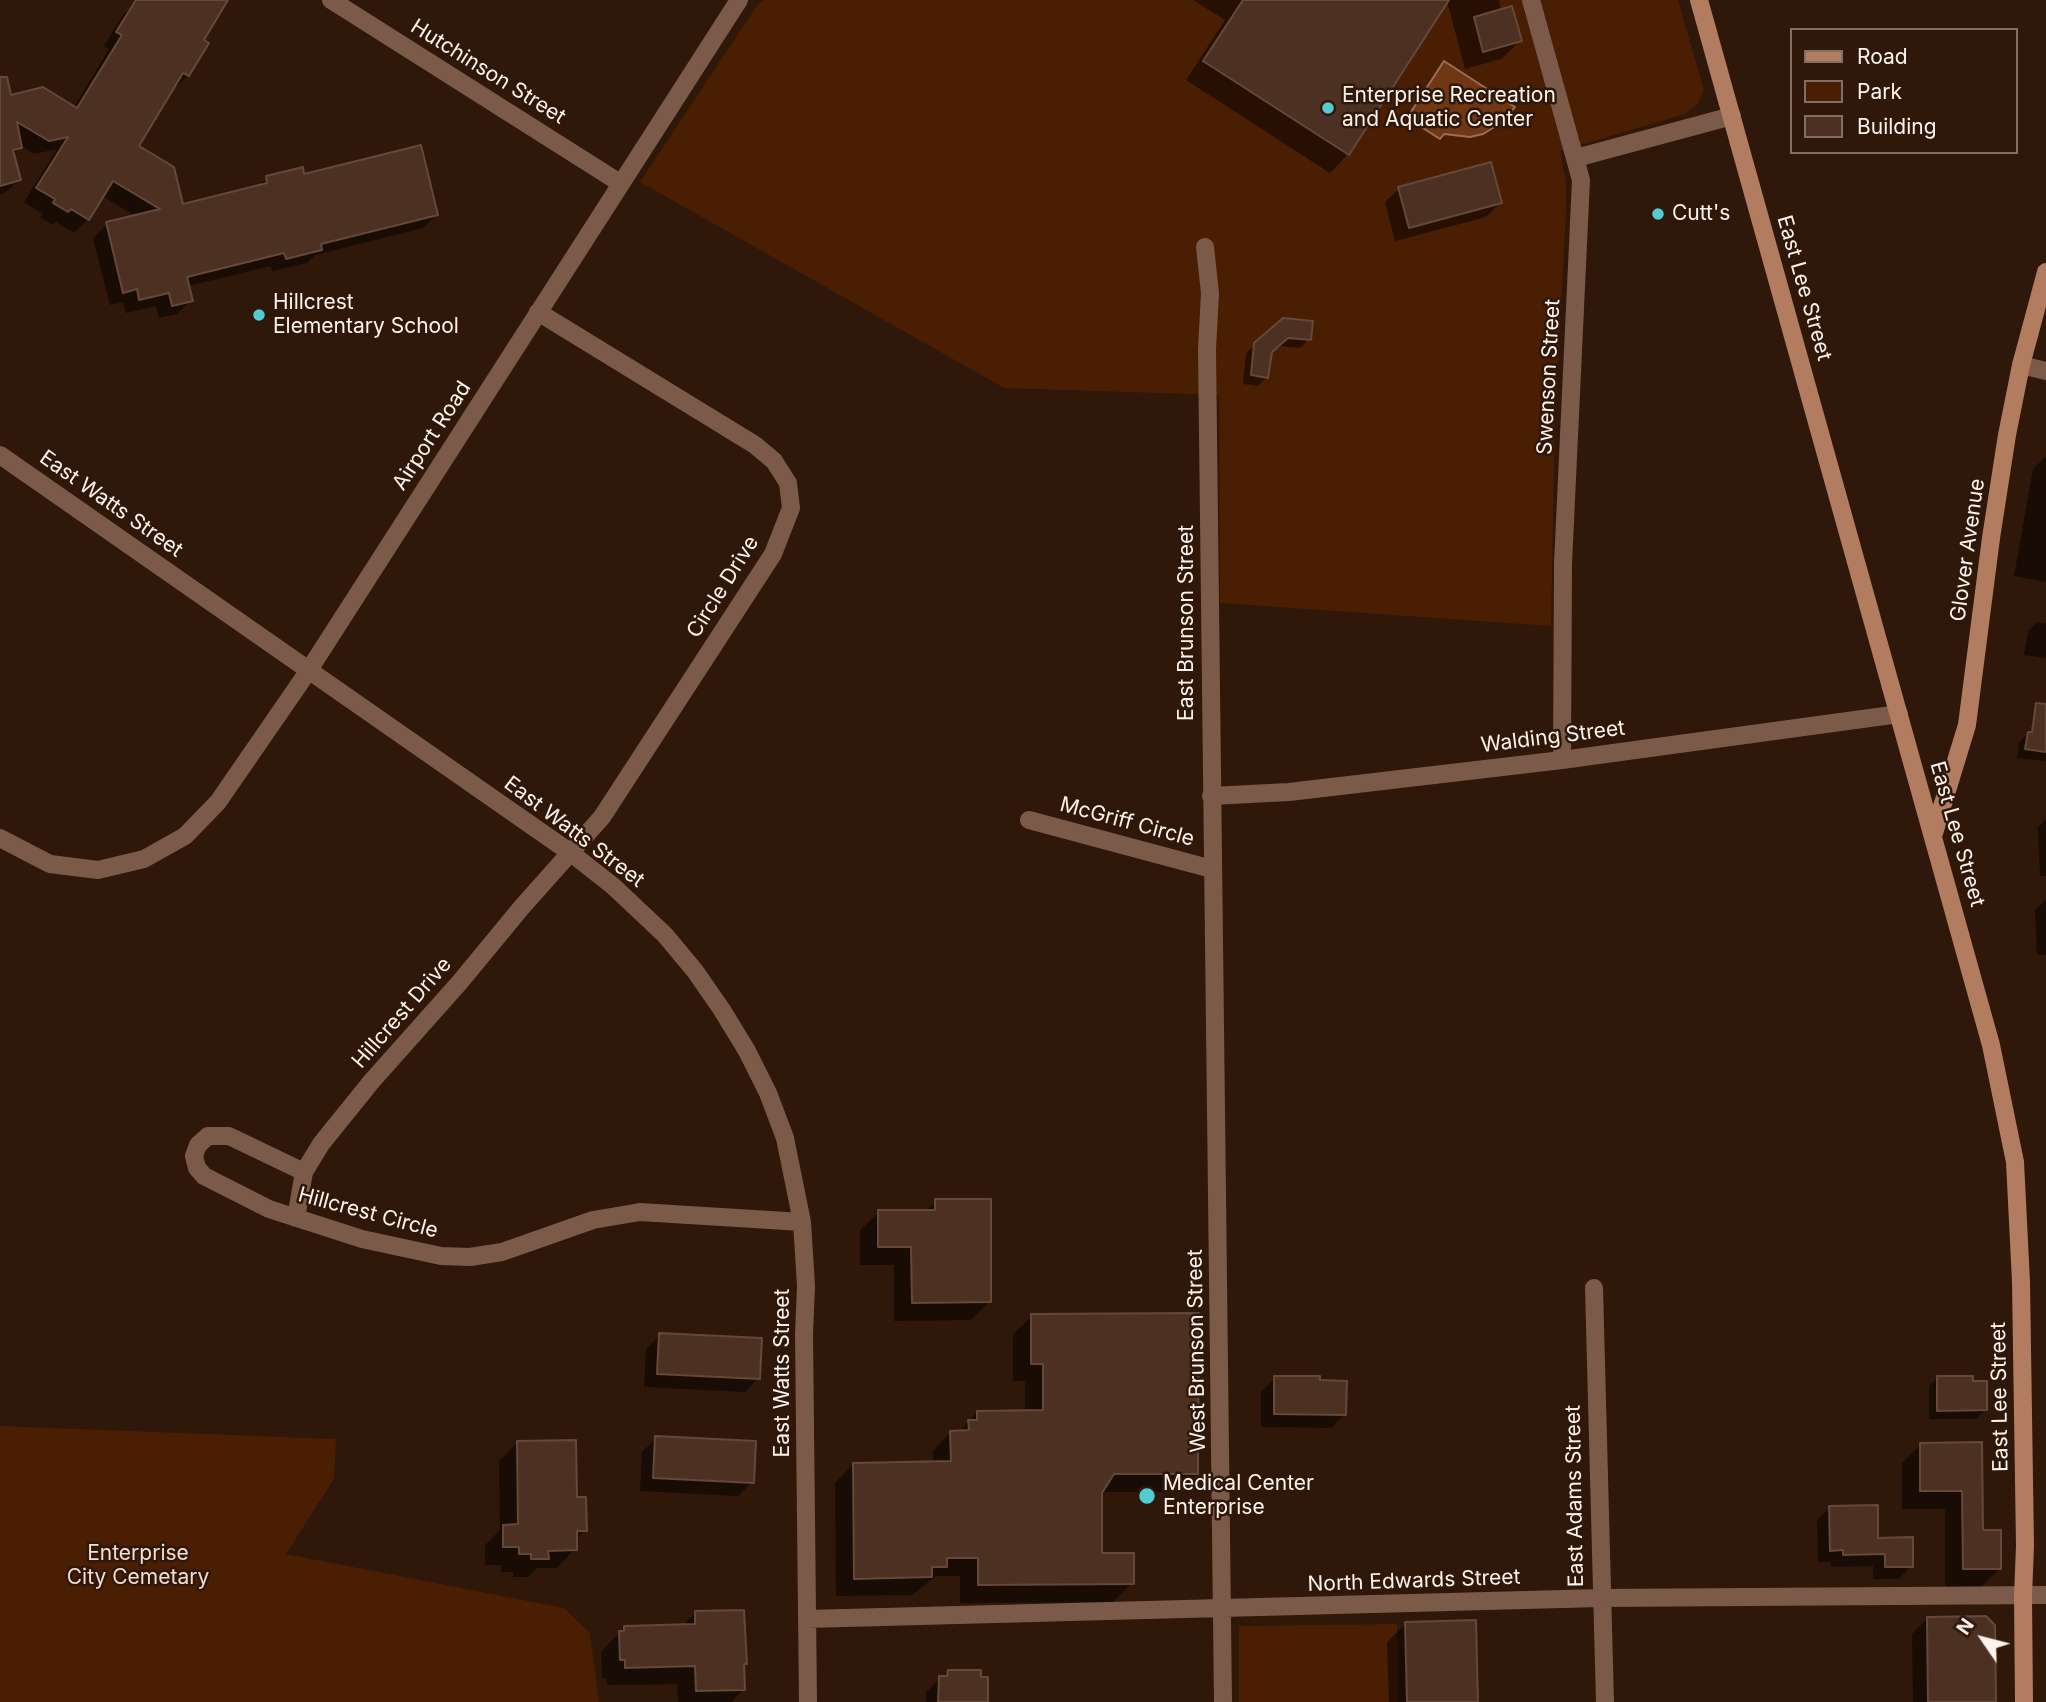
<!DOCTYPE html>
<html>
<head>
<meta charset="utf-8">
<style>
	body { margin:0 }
	#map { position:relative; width:2046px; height:1702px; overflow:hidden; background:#2f1709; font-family:Inter,sans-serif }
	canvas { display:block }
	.legend { position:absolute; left:1790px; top:28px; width:228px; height:126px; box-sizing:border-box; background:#2f1709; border:2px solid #816f64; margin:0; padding:9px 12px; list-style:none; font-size:21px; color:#fdf3ed }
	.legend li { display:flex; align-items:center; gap:14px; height:35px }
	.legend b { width:35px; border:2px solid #816f64 }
	.north { position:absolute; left:1948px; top:1604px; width:70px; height:70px; -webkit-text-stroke:5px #2f1709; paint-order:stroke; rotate:305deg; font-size:19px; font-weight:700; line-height:28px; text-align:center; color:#fdf3ed }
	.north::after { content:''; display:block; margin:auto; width:24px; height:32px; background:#fdf3ed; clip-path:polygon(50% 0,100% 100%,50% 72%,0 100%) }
</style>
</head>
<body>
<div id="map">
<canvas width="2046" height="1702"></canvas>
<ul class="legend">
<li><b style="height:9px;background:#b27c60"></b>Road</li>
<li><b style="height:19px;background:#491e03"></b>Park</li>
<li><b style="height:19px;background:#4c3123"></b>Building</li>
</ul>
<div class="north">N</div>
</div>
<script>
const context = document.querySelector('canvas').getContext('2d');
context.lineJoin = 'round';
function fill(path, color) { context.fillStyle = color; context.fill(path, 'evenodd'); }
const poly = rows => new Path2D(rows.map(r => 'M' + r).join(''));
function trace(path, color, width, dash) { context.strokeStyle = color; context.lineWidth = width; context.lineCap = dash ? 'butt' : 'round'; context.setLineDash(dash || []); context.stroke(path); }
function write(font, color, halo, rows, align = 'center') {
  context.font = font + ' Inter,sans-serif'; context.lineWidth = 5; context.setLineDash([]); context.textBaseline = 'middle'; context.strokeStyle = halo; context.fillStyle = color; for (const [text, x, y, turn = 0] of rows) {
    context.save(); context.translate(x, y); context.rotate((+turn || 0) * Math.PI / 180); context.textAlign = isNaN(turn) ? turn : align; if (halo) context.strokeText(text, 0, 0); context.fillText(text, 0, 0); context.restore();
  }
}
fill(poly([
	[763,0,1678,0,1704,90,1698,104,1685,114,1560,151,1566,182,1566,211,1555,416,1551,626,1220,603,1219,395,1004,388,640,182,756,7],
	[0,1426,336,1439,334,1479,286,1554,564,1608,590,1633,599,1702,0,1702],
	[1397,1624,1398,1702,1239,1702,1239,1626]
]), '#491e03');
const water = poly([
	[1444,61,1515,107,1501,123,1483,134,1470,137,1444,134,1440,139,1407,118,1444,61]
]);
fill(water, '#703715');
trace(water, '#9a6f56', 2);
fill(poly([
	[139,0,226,0,201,40,188,75,174,89,172,88,136,147,181,206,258,187,267,178,303,176,436,215,423,228,315,255,307,263,272,271,271,266,188,286,191,300,177,314,159,318,156,306,126,313,123,302,110,305,93,238,107,224,137,217,102,196,88,219,74,233,56,222,53,225,40,217,43,214,24,202,57,149,34,154,21,146,13,155,19,180,5,193,0,195,0,78,5,98,74,107,109,49,104,46,123,15],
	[1193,0,1499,0,1501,11,1520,41,1501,59,1465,69,1447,1,1348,154,1330,173,1186,80,1225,20],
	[1399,189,1500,203,1486,217,1395,241,1385,202],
	[1283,320,1309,339,1300,348,1277,346,1270,352,1267,377,1258,386,1243,384,1246,353],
	[2046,456,2046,582,2014,576,2033,469],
	[2037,622,2046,623,2046,658,2024,655,2028,631],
	[2034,726,2046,727,2046,761,2017,758,2019,743],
	[2046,819,2046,879,2046,876,2040,876,2038,827],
	[2044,901,2046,901,2046,955,2037,955,2035,910],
	[936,1201,989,1302,971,1320,894,1321,894,1265,860,1265,860,1230,879,1212,926,1211],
	[1032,1316,1196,1473,1178,1492,1100,1492,1100,1555,1132,1583,1113,1602,960,1603,960,1576,936,1576,912,1595,836,1596,835,1483,854,1464,933,1463,933,1451,951,1432,958,1432,977,1413,1025,1413,1025,1381,1013,1381,1013,1334],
	[660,1335,758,1378,745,1392,644,1387,646,1349],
	[1938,1377,1985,1410,1976,1419,1929,1419,1929,1386],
	[1275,1378,1345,1414,1331,1428,1261,1427,1261,1392],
	[656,1438,752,1482,738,1496,640,1491,642,1452],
	[518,1442,575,1499,585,1530,575,1540,575,1549,557,1568,537,1568,528,1577,513,1577,513,1572,501,1572,501,1565,485,1565,485,1545,500,1530,499,1461],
	[1980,1444,1981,1532,2000,1568,1981,1587,1945,1587,1945,1509,1902,1509,1902,1463,1920,1445],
	[1830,1508,1876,1539,1911,1566,1899,1579,1873,1579,1873,1566,1831,1567,1831,1562,1818,1562,1817,1520],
	[695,1613,745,1663,743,1665,743,1690,731,1702,678,1702,677,1684,607,1685,607,1678,602,1678,601,1652,625,1627,682,1626],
	[1928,1618,1994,1702,1913,1702,1912,1634],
	[1406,1624,1476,1702,1389,1702,1387,1642],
	[948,1671,986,1702,926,1702,926,1692]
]), '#0007');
const building = poly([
	[136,0,228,0,204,40,209,43,189,76,183,73,139,146,174,167,183,204,267,183,266,176,303,167,304,174,421,145,438,215,321,244,322,250,286,259,284,253,187,277,193,301,172,306,169,293,139,300,137,289,123,293,106,222,160,209,113,181,89,220,71,209,68,212,53,203,55,199,36,188,68,137,49,141,17,122,22,148,13,150,21,180,0,186,0,77,7,77,11,95,43,87,77,108,122,35,116,32,136,0],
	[1243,0,1449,0,1349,155,1203,61,1243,0],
	[1512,6,1522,41,1483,52,1474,17,1512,6],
	[1491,162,1502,203,1409,228,1398,187,1491,162],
	[1283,318,1313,321,1311,340,1288,338,1272,352,1268,378,1251,375,1254,343,1283,318],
	[2036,703,2046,704,2046,752,2025,749,2028,732,2032,732,2036,703],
	[935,1199,991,1199,991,1302,912,1303,911,1247,878,1247,878,1210,935,1210,935,1199],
	[1199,1313,1198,1474,1114,1474,1102,1493,1102,1553,1134,1553,1134,1584,978,1585,978,1558,947,1558,947,1567,932,1567,932,1577,854,1579,853,1463,951,1461,950,1431,969,1430,968,1420,977,1420,977,1411,1043,1410,1043,1364,1031,1364,1031,1314,1199,1313],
	[659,1333,762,1338,760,1379,657,1374,659,1333],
	[1274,1376,1320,1376,1320,1380,1347,1381,1346,1415,1274,1414,1274,1376],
	[1937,1376,1973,1376,1973,1381,1987,1381,1987,1410,1937,1411,1937,1376],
	[655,1436,756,1441,754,1483,653,1478,655,1436],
	[576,1440,577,1497,586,1497,587,1531,577,1531,577,1550,548,1551,549,1559,531,1559,531,1554,519,1554,519,1547,503,1547,503,1525,518,1524,517,1441,576,1440],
	[1982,1442,1983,1530,2001,1530,2001,1569,1963,1569,1962,1491,1920,1491,1920,1443,1982,1442],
	[1878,1505,1878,1538,1913,1537,1913,1567,1885,1567,1885,1554,1843,1555,1843,1550,1830,1551,1829,1506,1878,1505],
	[744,1610,747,1664,744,1664,745,1690,696,1691,695,1666,625,1668,625,1660,620,1660,619,1631,624,1631,624,1626,695,1624,695,1611,744,1610],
	[1986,1616,1995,1625,1996,1702,1928,1702,1927,1617,1986,1616],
	[1476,1620,1478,1702,1407,1702,1405,1622,1476,1620],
	[948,1670,981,1670,981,1677,988,1677,988,1702,938,1702,939,1676,947,1676,948,1670]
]);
fill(building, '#4c3123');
trace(building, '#64483a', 2);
trace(poly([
	[331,0,620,183],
	[1531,0,1581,180,1563,564,1562,760],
	[1576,158,1732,116],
	[1205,247,1210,293,1207,349,1223,1702],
	[2021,365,2046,371],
	[0,455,571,853,613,886,665,935,695,971,722,1010,747,1051,768,1093,785,1138,802,1222,806,1286,804,1334,808,1702],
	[1211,796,1289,792,1562,760,1899,714],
	[1029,820,1212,869],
	[0,838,50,864,98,870,144,859,185,836,218,802,309,670,739,0],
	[304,1172,229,1136,208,1136,198,1145,194,1156,197,1168,204,1176,269,1209,362,1239,441,1256,470,1257,502,1252,593,1220,640,1212,802,1222],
	[296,1218,304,1172,321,1144,371,1082,460,982,521,908,602,817,773,554,791,508,788,483,774,461,755,445,538,312],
	[1594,1288,1605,1702],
	[807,1619,1600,1598,2046,1595]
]), '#7c5a49', 18);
trace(poly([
	[1699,0,1991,1045,2015,1162,2021,1282,2025,1546,2023,1596,2024,1702],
	[1934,833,1967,725,1991,538,2007,435,2021,365,2046,272]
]), '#b27c60', 18);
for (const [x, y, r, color] of [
	[1328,108,7,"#52ccd0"],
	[1658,214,7,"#52ccd0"],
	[259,315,7,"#52ccd0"],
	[1147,1496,9,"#52ccd0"]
]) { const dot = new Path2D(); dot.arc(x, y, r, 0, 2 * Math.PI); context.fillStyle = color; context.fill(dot); trace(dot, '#2f1709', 2.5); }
write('21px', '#fdf3ed', '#2f1709', [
	["Hutchinson Street",488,72,32],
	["East Lee Street",1804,288,74],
	["Swenson Street",1549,377,-87],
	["Airport Road",432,436,-57],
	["East Watts Street",111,504,35],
	["Glover Avenue",1968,550,-82],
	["Circle Drive",723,587,-58],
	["East Brunson Street",1187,623,-90],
	["Walding Street",1553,737,-7],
	["McGriff Circle",1127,822,15],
	["East Watts Street",574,832,37],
	["East Lee Street",1957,834,74],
	["Hillcrest Drive",402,1013,-49],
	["Hillcrest Circle",368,1213,15],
	["West Brunson Street",1197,1351,-91],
	["East Watts Street",783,1373,-90],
	["East Lee Street",2000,1397,-91],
	["East Adams Street",1575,1496,-91],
	["North Edwards Street",1414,1581,-2]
]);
write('21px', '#fdf3ed', '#2f1709', [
	["Enterprise Recreation",1342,96],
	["and Aquatic Center",1342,120],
	["Cutt's",1672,214],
	["Hillcrest",273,303],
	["Elementary School",273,327],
	["Medical Center",1163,1484],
	["Enterprise",1163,1508]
], 'left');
write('21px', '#f4ddd2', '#2f1709', [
	["Enterprise",138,1554],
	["City Cemetary",138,1578]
]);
</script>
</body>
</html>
